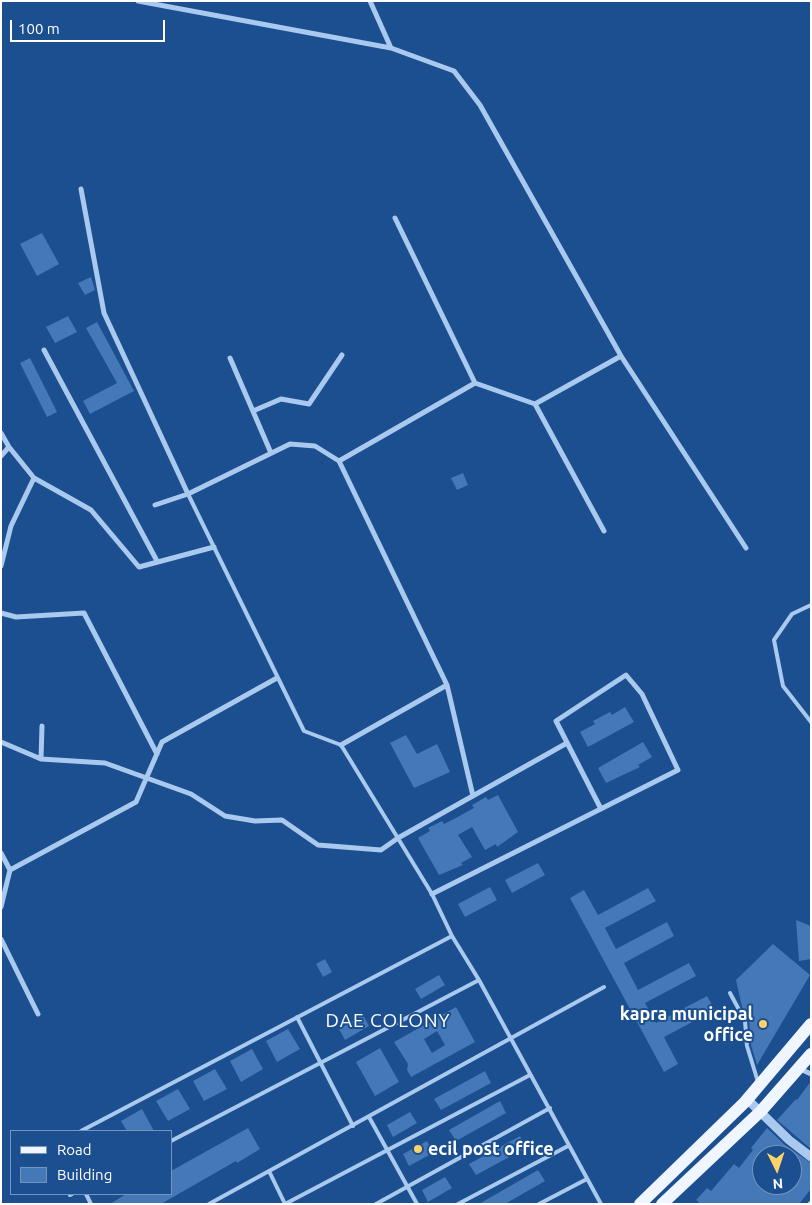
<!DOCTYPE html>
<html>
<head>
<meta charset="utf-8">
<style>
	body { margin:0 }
	#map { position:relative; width:812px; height:1205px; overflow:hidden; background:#1b4f8f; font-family:Ubuntu,sans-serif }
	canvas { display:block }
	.frame { position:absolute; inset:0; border:2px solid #fff; pointer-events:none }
	.legend { position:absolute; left:10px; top:1130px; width:162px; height:65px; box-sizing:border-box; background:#1b4f8f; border:1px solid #7695bc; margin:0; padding:6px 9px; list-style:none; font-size:15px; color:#fff }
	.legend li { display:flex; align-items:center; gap:10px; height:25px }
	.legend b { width:25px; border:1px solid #7695bc }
	.north { position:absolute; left:752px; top:1145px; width:50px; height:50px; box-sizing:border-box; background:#1b4f8f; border:1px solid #7695bc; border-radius:50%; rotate:176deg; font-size:14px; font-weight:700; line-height:20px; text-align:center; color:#fff }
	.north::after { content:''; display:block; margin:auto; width:18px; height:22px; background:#ffd166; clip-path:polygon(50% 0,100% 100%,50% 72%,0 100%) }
	.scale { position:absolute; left:10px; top:20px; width:155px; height:22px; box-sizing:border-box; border:2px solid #fff; border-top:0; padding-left:6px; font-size:15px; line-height:18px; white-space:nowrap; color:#fff; -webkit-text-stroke:4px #1b4f8f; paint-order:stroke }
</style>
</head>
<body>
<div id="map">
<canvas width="812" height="1205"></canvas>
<div class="frame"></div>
<ul class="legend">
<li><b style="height:6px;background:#f0f6ff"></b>Road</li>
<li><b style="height:14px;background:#4478b7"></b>Building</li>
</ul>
<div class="north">N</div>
<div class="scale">100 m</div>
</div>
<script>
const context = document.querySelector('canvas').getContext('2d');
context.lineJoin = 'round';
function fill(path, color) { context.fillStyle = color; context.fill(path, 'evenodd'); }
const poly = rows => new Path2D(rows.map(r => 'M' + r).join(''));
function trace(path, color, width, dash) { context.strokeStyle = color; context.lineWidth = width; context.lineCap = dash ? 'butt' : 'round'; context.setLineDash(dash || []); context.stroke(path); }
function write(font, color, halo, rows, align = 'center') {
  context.font = font + ' Ubuntu,sans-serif'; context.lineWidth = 4; context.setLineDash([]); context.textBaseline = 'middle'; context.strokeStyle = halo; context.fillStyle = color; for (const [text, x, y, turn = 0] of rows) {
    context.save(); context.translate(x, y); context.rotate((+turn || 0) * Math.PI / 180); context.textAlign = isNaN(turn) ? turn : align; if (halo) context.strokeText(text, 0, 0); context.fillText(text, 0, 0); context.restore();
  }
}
fill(poly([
	[42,233,59,264,37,276,20,244],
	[91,277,95,290,85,295,78,283],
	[68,316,77,332,55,343,46,327],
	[97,322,134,391,90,414,83,401,117,383,86,328],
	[30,358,57,412,47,417,20,363],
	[463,473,468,485,457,490,451,478],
	[625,707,634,722,588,747,580,732,595,724,593,721,610,712,612,715],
	[406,735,417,754,437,744,450,772,414,788,390,743],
	[643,742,652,757,638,765,640,767,606,783,598,768],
	[498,795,518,832,497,847,496,844,485,850,472,827,458,835,472,857,461,863,463,865,439,875,418,838,430,831,428,828,442,821,444,824,452,820,474,808,472,805,486,797,488,800],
	[538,863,545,875,512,893,505,880],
	[490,887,497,900,465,917,458,904],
	[648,888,656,901,605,928,616,949,667,922,674,936,624,963,638,990,689,963,696,976,645,1003,656,1023,707,996,715,1010,664,1037,678,1064,664,1072,570,898,584,890,598,915],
	[796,920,811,926,811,959,799,961],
	[773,944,810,975,757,1065,751,1045,749,1020,742,1007,736,980],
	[325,959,332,972,323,977,316,964],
	[439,975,445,985,421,999,415,989],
	[456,1007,475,1042,411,1077,407,1070,408,1064,394,1042],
	[437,1031,445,1045,432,1053,424,1039],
	[363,1015,369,1026,345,1040,339,1029],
	[288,1029,300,1049,277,1062,266,1041],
	[380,1048,399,1082,375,1096,356,1062],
	[252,1049,263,1069,241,1082,230,1061],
	[215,1069,227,1089,204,1101,193,1081],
	[485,1071,491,1083,441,1110,434,1099],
	[811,1081,811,1149,777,1120,796,1099,797,1100],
	[178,1089,190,1109,168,1121,156,1101],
	[500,1101,506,1113,456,1141,449,1130],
	[142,1109,154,1131,127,1131,121,1121],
	[410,1112,417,1123,393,1137,387,1125],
	[248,1128,260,1149,237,1163,236,1161,161,1204,110,1204,126,1194,171,1194,171,1171],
	[767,1128,785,1145,811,1163,811,1189,799,1204,701,1204,696,1200,707,1188,711,1191,734,1164,739,1168,753,1150,751,1148],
	[762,1155,792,1155,792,1185,762,1185],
	[520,1136,526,1148,476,1175,469,1164],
	[427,1141,433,1153,409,1166,403,1154],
	[538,1170,545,1181,505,1204,479,1204],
	[445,1177,452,1188,428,1202,422,1190]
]), '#4478b7');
trace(poly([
	[188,494,304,731,341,745,432,894,452,936,479,980,601,1204],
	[811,605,792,614,774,640,783,686,811,722],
	[730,993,745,1021,747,1046,758,1082],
	[297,1017,353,1126],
	[369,1117,417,1204],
	[81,1131,452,936],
	[171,1141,479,980],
	[269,1171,285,1204],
	[86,1194,91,1204],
	[70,1195,72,1194],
	[209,1204,604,987],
	[285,1204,530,1075],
	[376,1204,550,1108],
	[458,1204,568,1146],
	[539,1204,587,1179]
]), '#a9c9ee', 4);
trace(poly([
	[138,1,391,48,454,71,480,105,621,356,746,548],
	[370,1,391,48],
	[81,189,104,313,188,494],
	[395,218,475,383],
	[44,350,157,561],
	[230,358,271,453],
	[535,404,604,531],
	[253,411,281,399,309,404,342,355],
	[1,433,9,447,34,478,91,510,139,567,214,547],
	[1,456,9,447],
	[339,461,447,685,473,796],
	[155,505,188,494,290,444,315,446,339,461,475,383,535,404,621,356],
	[1,566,11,526,34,478],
	[1,613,16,617,84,613,157,754],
	[1,742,41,759,105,763,191,794,225,816,255,821,282,820,318,845,381,850,398,838,567,743],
	[341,745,447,685],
	[41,759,42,726],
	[1,853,10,870],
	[432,894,678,770,642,694,626,675,556,721,601,809],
	[1,907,10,870,136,802,162,742,277,678],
	[1,939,38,1014],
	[800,1069,811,1074],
	[810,1204,811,1203]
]), '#a9c9ee', 5);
trace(poly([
	[747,1099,789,1140,811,1157]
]), '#a9c9ee', 9);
trace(poly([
	[640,1204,745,1102,811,1024],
	[662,1204,761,1111,811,1054]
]), '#f0f6ff', 12);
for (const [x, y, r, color] of [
	[763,1024,5,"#ffd166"],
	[418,1149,5,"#ffd166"]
]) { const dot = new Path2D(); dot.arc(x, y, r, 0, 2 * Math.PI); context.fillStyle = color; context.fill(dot); trace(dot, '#1b4f8f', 2); }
write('bold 18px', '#fff', '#1b4f8f', [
	["kapra municipal",753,1014],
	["office",753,1035],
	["ecil post office",428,1149,"left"]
], 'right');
context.letterSpacing = '1px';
write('19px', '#fff', '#1b4f8f', [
	["DAE COLONY",388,1021]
]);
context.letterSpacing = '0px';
</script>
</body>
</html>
